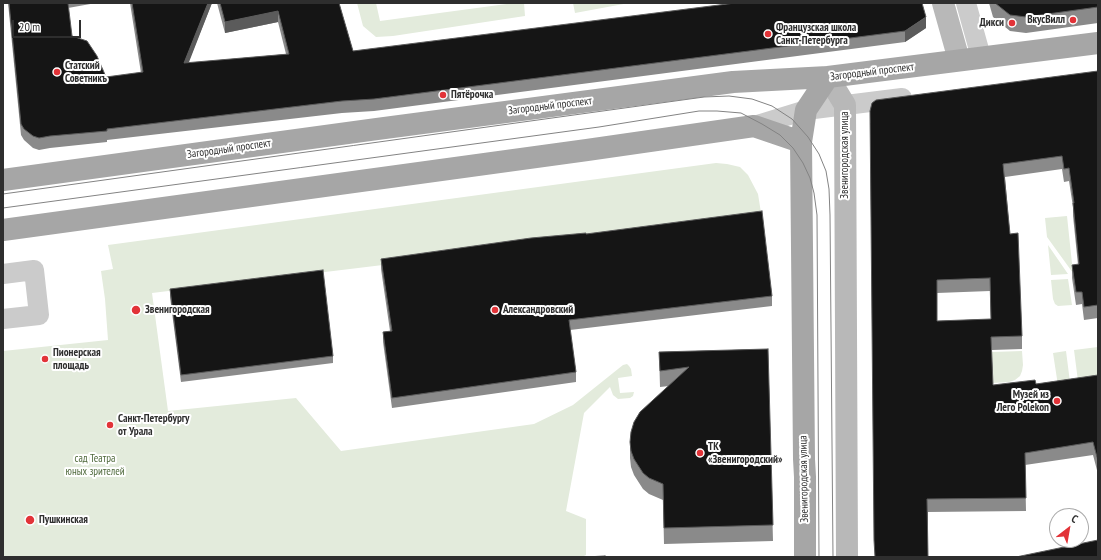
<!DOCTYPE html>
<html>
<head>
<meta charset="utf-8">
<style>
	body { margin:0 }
	#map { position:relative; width:1101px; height:560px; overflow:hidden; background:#fff; font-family:"PT Sans Narrow",sans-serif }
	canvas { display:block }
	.frame { position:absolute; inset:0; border:4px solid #2e2e2e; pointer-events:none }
	.north { position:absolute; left:1049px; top:508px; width:40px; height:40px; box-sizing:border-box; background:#fff; border:1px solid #ababab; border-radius:50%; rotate:31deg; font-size:11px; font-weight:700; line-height:16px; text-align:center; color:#2e2e2e }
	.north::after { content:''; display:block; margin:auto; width:14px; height:18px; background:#e23338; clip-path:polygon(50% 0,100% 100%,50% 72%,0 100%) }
	.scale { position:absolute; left:12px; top:20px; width:69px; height:18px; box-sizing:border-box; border:2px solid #2e2e2e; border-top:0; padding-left:5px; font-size:12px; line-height:14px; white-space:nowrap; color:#2e2e2e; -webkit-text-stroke:3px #fff; paint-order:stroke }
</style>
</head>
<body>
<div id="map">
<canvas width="1101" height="560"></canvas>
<div class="frame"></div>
<div class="north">С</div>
<div class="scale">20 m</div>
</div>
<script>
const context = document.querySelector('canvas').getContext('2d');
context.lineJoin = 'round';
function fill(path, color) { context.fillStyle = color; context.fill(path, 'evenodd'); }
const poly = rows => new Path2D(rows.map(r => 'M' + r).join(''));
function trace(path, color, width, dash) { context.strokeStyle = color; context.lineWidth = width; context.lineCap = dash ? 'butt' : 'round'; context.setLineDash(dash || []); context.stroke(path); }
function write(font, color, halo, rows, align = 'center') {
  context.font = font + ' "PT Sans Narrow",sans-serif'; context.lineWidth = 4; context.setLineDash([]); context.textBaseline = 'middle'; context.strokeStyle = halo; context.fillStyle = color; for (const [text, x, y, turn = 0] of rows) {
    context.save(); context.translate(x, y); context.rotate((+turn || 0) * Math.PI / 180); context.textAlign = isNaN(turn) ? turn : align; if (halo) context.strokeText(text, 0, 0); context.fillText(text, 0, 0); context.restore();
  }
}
fill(poly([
	[357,3,376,3,380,21,514,3,524,3,525,16,393,36,376,37,363,26],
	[573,3,629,3,575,13],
	[716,163,727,164,740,167,748,175,758,194,762,219,152,293,168,411,296,398,341,451,534,424,573,405,623,365,627,364,629,366,631,369,632,376,618,378,620,393,634,392,633,396,630,398,618,399,613,395,610,387,584,413,566,511,586,519,586,555,582,557,3,557,3,351,108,340,105,299,101,271,113,269,108,245],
	[1067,216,1073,273,1047,237,1045,218],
	[1048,245,1068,274,1051,275],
	[1068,279,1072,305,1058,306,1055,304,1053,299,1051,280],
	[1098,347,1098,386,1079,389,1074,350],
	[1022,351,1023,365,1022,371,1020,376,1015,380,1009,382,993,383,992,352],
	[1066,351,1071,390,1059,392,1053,353]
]), '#e3ebdc');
trace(poly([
	[966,3,981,57],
	[754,126,806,110,902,98],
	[3,274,34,270,39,315,3,319]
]), '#cbcbcb', 20);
trace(poly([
	[943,3,959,60],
	[828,77,845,105,847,557]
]), '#b8b8b8', 22);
trace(poly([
	[3,180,377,129,733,82,828,77,1098,43],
	[3,230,587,150,754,126,801,142],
	[805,557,805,477,804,459,801,142,806,110,828,77]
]), '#a6a6a6', 22);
trace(poly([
	[3,194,704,97,729,96,752,99,772,106,792,119,808,137,819,154,826,171,829,189,830,215,833,557],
	[3,208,599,127,699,111,717,111,741,113,762,124,780,135,793,148,803,163,810,178,814,193,817,215,819,557]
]), '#838383', 1);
fill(poly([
	[8,3,96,3,68,8,72,36,106,77,141,73,130,3,212,3,188,63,286,54,278,22,225,33,217,3,339,3,353,51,926,28,905,42,374,111,342,113,107,140,107,142,50,148,39,150,33,148,24,140,21,135],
	[989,3,1098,3,1098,23,1026,33,1010,31,993,17],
	[1098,71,1098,318,1084,320,1082,304,1076,305,1072,278,1072,265,1078,265,1073,216,1073,207,1069,181,1064,182,1062,169,1005,177,1010,234,1022,336,1022,349,992,350,993,385,1036,384,1098,375,1098,474,1093,455,1025,465,1026,511,928,512,928,557,875,557,870,123],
	[990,291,991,319,937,321,937,293],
	[586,234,772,296,772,306,570,330,576,372,576,382,392,408,383,342,383,332,390,331,381,269,381,259],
	[170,289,333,356,333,363,181,382,170,297],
	[768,349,773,541,664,544,663,500,649,494,643,489,634,475,631,467,630,458,630,442,669,386,660,387,659,352]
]), '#8a8a8a');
fill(poly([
	[208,3,212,3,184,75,184,63],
	[278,11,278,22,225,33,225,22],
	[926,17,926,28,905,42,905,31]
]), '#5b5b5b');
const building = poly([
	[9,3,68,3,72,36,87,41,97,56,106,77,143,72,132,3,208,3,184,63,289,54,278,11,225,22,220,3,339,3,353,51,735,3,922,3,926,17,905,31,374,99,342,101,107,129,107,131,50,136,39,138,33,136,24,129,21,124,9,3],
	[995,3,1098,3,1098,7,1026,17,1010,15,995,3],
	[1098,71,1098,305,1084,307,1082,292,1076,292,1072,265,1079,264,1073,203,1074,203,1069,168,1064,169,1062,156,1003,164,1010,234,1018,233,1022,336,991,337,993,385,1035,380,1036,384,1098,375,1098,461,1093,442,1025,453,1026,498,927,499,928,557,875,557,874,540,870,111,872,103,876,100,1098,71],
	[990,278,991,319,937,321,937,280,990,278],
	[762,211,772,296,569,320,576,372,392,398,383,332,392,331,381,259,531,238,586,233,586,234,762,211],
	[323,270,333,356,181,375,170,289,323,270],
	[768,349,773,525,664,528,663,484,649,478,643,473,634,459,631,451,630,442,631,432,634,422,640,412,689,367,660,371,659,352,768,349],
	[1098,540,1098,557,1016,557,1098,540],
	[605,556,605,557,585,557,605,556]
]);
fill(building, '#151515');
trace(building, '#5b5b5b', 1);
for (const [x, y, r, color] of [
	[1073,20,4,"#e23338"],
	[1012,23,4,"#e23338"],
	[768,34,4,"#e23338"],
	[57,72,4,"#e23338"],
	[443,95,4,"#e23338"],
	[136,310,5,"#e23338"],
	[495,310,4,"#e23338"],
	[45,359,4,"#e23338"],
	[1057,401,4,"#e23338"],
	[110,425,4,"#e23338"],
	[700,453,4,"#e23338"],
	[30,520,5,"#e23338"]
]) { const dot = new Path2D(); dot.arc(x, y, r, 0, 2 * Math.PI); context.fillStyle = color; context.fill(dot); trace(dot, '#fff', 1.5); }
write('bold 11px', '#2e2e2e', '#fff', [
	["ВкусВилл",1065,20,"right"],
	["Дикси",1004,23,"right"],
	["Французская школа",776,28],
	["Санкт-Петербурга",776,41],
	["Статский",65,66],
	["Советникъ",65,79],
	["Пятёрочка",451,95],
	["Звенигородская",145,310],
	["Александровский",503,310],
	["Пионерская",53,353],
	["площадь",53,366],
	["Музей из",1049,395,"right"],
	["Лего Polekon",1049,408,"right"],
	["Санкт-Петербургу",118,419],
	["от Урала",118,432],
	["ТК",708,447],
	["«Звенигородский»",708,460],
	["Пушкинская",39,520]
], 'left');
write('11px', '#2e2e2e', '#fff', [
	["Загородный проспект",872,72,-7],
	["Загородный проспект",550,106,-7],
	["Загородный проспект",229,149,-8],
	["Звенигородская улица",845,155,-90],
	["Звенигородская улица",804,479,-91]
]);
write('11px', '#4f693c', '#fff', [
	["сад Театра",95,459],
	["юных зрителей",95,472]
]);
</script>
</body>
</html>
